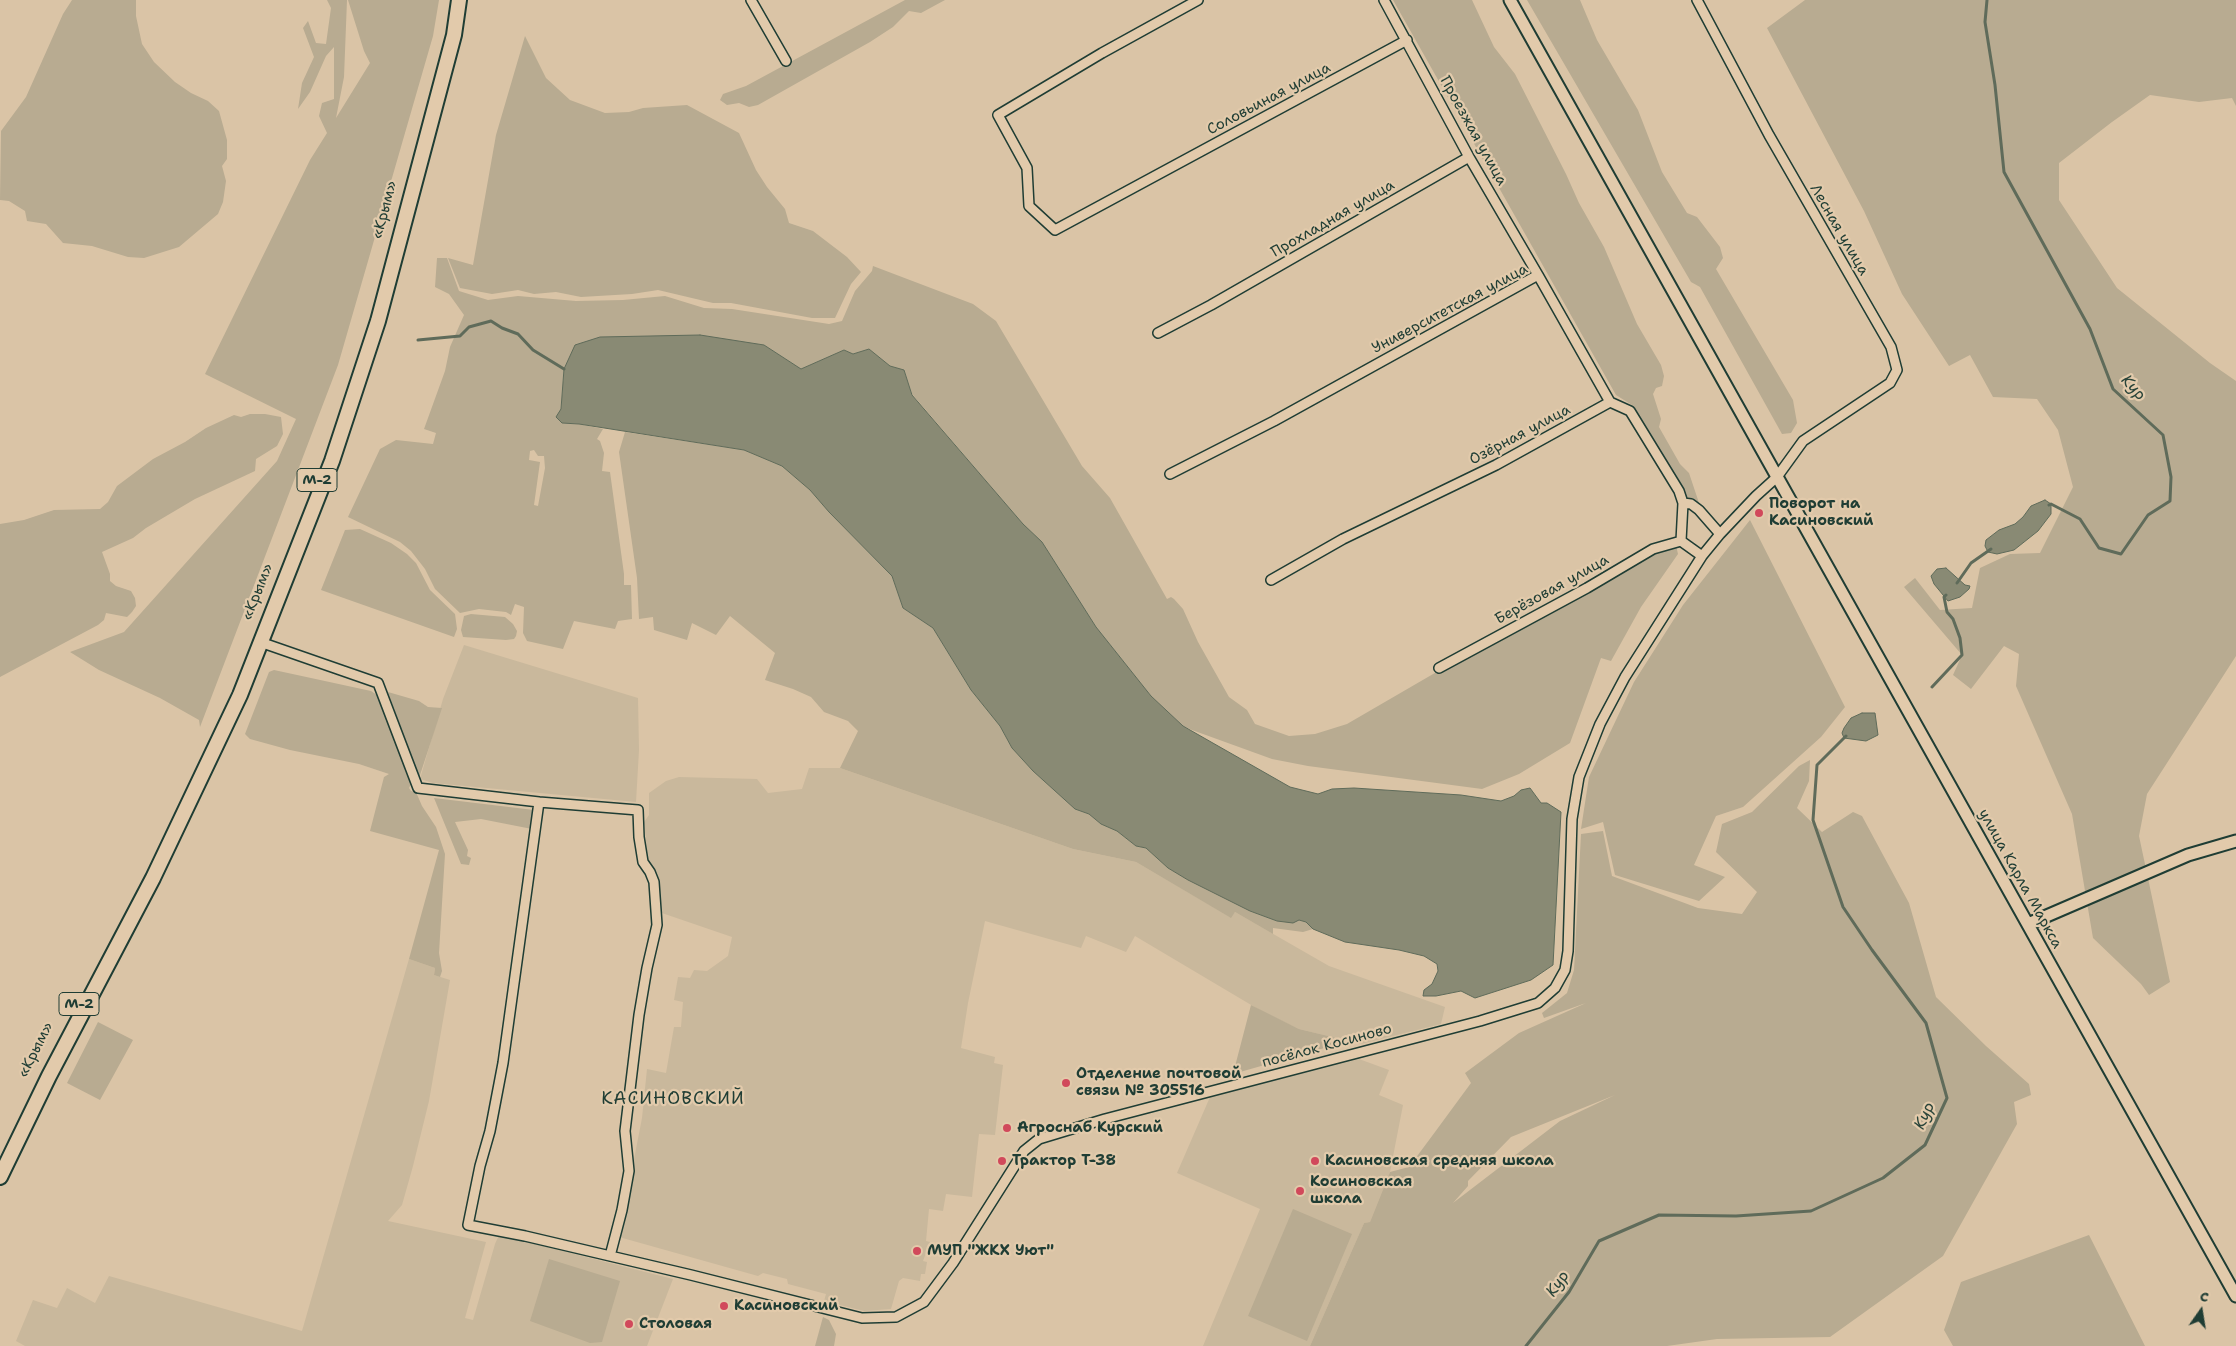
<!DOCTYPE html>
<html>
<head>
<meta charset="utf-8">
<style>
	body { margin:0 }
	#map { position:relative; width:2236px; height:1346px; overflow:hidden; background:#dac4a6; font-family:"Shantell Sans",sans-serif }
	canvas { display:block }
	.north { position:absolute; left:2176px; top:1286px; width:50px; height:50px; -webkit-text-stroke:4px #e2caab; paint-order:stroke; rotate:13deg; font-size:14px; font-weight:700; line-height:20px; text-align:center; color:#1f3d34 }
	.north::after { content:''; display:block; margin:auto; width:18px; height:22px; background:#1f3d34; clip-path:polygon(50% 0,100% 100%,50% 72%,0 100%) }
</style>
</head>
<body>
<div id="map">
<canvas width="2236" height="1346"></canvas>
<div class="north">С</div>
</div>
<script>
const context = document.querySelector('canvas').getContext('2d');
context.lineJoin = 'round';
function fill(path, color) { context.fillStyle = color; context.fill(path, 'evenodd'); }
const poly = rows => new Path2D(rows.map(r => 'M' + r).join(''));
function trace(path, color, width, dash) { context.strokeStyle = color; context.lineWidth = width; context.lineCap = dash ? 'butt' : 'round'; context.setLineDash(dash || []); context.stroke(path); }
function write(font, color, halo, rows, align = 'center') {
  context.font = font + ' "Shantell Sans",sans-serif'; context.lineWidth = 4.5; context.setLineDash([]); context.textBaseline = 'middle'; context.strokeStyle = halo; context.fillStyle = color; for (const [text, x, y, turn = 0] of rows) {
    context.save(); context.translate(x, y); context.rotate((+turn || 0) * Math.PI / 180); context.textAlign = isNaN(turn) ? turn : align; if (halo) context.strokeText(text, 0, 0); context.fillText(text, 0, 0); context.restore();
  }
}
fill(poly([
	[464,645,638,698,639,750,636,802,433,783,420,779,443,699],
	[809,768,840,768,1073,849,1136,862,1230,917,1235,912,1329,966,1445,1007,1441,1024,1361,1044,1299,1029,1263,1012,1135,936,1126,952,1086,936,1081,948,985,921,968,1003,961,1048,995,1057,994,1063,1003,1065,995,1135,979,1134,972,1197,946,1194,943,1211,929,1209,926,1241,930,1242,923,1261,927,1262,925,1274,921,1274,920,1281,903,1278,899,1281,891,1309,864,1311,824,1301,826,1294,788,1284,787,1279,763,1273,758,1276,619,1237,642,1118,647,1069,666,1073,674,1027,681,1027,683,1002,674,1000,678,977,690,978,694,970,707,971,728,956,732,937,659,912,656,873,648,860,644,822,649,815,649,793,666,781,679,777,757,779,768,793,802,789],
	[409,959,435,968,434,975,450,980,429,1101,413,1166,402,1205,388,1221,486,1242,465,1318,473,1320,495,1244,499,1235,673,1279,647,1346,25,1346,16,1341,33,1300,57,1308,67,1288,95,1303,109,1276,302,1331],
	[1359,1059,1389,1070,1379,1095,1403,1105,1390,1172,1370,1222,1364,1223,1310,1346,1203,1346,1260,1209,1177,1173,1210,1097]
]), '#c9b89c');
fill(poly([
	[72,0,136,0,136,16,142,44,154,62,175,82,191,93,208,101,219,111,227,140,227,159,222,166,226,181,223,202,218,214,179,247,144,258,128,257,92,246,63,243,46,224,27,221,25,211,9,201,0,200,1,131,26,97,63,14],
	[327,0,347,0,344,77,336,118,370,63,364,51,348,0,439,0,433,36,338,365,200,727,199,720,160,698,99,670,70,652,124,632,277,461,296,419,205,374,310,160,327,133,319,116,322,103,334,99,334,47,326,56,310,92,298,109,302,83,314,57,303,28,308,21,316,43,326,44,331,8],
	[905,0,945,0,921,13,909,11,893,27,870,42,758,105,749,107,739,103,727,105,720,100,723,94,746,86],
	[1393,0,1472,0,1494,47,1515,74,1566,174,1579,203,1604,247,1637,324,1661,365,1664,376,1662,386,1656,388,1653,394,1661,419,1659,427,1680,464,1689,473,1699,503,1684,499,1632,405,1616,395],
	[1527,0,1580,0,1597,40,1638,110,1662,172,1687,213,1697,217,1720,247,1723,258,1716,269,1793,400,1797,423,1791,433,1782,434,1700,287,1691,282],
	[1805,0,2236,0,2236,106,2232,98,2199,102,2150,95,2112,122,2059,163,2059,200,2117,288,2210,363,2236,381,2236,656,2147,794,2139,836,2170,982,2149,995,2141,984,2093,938,2072,814,2016,686,2019,654,2004,646,1971,689,1953,675,1962,655,1904,587,1915,578,1940,610,1972,608,1980,568,2010,554,2040,553,2073,487,2058,430,2037,399,1993,397,1970,355,1949,366,1902,294,1864,211,1767,28],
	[525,36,546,78,570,100,605,113,629,112,643,108,687,105,739,133,756,170,767,187,785,209,789,223,813,231,847,257,861,272,851,284,835,318,812,318,731,303,713,303,658,290,632,294,581,297,556,292,534,294,518,290,492,294,460,288,448,258,473,265,496,135],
	[437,258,447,258,459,291,488,300,518,296,576,301,623,300,665,296,704,308,732,309,829,324,842,321,855,291,872,271,873,266,973,304,996,321,1082,466,1110,498,1167,599,1171,597,1174,599,1183,609,1198,642,1229,697,1247,710,1255,724,1289,736,1315,734,1347,724,1471,652,1675,541,1678,554,1641,607,1611,661,1601,658,1570,743,1519,774,1482,789,1308,766,1272,759,1192,730,1183,726,1151,696,1096,627,1042,542,1023,524,912,394,904,370,890,366,869,349,853,354,844,350,801,369,764,345,634,337,600,337,564,369,561,409,562,423,579,424,603,429,597,439,600,441,604,453,602,471,610,472,624,574,624,585,631,585,632,619,618,621,615,629,574,621,563,649,527,641,523,633,524,607,515,604,511,615,506,612,479,609,460,613,435,589,425,569,411,551,400,542,348,517,380,449,396,440,433,444,436,433,424,429,445,371,450,347,464,315,449,294,435,287],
	[534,450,538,456,544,456,545,468,538,506,534,505,540,462,529,460,530,451],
	[250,414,265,414,281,417,283,434,277,446,256,459,255,471,195,499,146,528,133,538,102,552,110,574,110,581,116,586,131,591,135,598,136,606,132,612,127,617,106,613,104,620,98,625,0,677,0,524,24,520,54,510,100,509,108,502,117,486,153,459,185,442,206,428,234,415,241,417],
	[625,432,744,450,782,466,810,490,829,512,892,576,903,608,933,628,971,690,1000,726,1012,748,1033,771,1075,809,1089,814,1101,824,1117,831,1136,846,1146,848,1168,868,1188,880,1250,911,1277,921,1299,920,1306,922,1313,929,1303,932,1273,928,1273,934,1235,912,1231,918,1136,862,1073,849,840,768,858,731,848,721,824,712,811,697,793,689,765,680,775,653,730,616,716,635,692,623,687,640,654,630,653,617,639,619,637,578,619,452],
	[1750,520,1845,707,1821,737,1743,807,1716,816,1694,865,1725,877,1699,901,1615,875,1603,822,1581,829,1589,777,1634,682,1683,605],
	[360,529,391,543,407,554,416,563,430,590,455,614,457,629,454,637,321,590,345,530],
	[471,614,505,617,513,624,517,631,516,636,514,639,506,640,463,637,461,630,464,616],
	[274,670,371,691,377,695,399,748,405,771,411,784,409,788,411,791,416,792,422,806,436,827,445,854,439,953,442,971,440,977,434,975,435,968,409,959,439,850,370,831,384,777,389,774,359,764,290,750,250,739,245,734,269,672],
	[388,692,419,701,428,707,442,708,419,778],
	[1810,760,1809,781,1797,808,1822,832,1853,812,1862,816,1909,903,1936,997,1986,1046,2029,1084,2031,1095,2014,1102,2017,1124,1943,1256,1830,1337,1717,1339,1667,1346,1310,1346,1364,1223,1370,1222,1390,1172,1409,1167,1435,1132,1471,1083,1465,1073,1519,1033,1586,1003,1544,1018,1542,1013,1567,993,1574,970,1581,834,1603,831,1612,876,1698,908,1742,914,1757,892,1716,852,1722,824,1752,812,1799,766],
	[1615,1095,1560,1121,1453,1203,1468,1186,1468,1181,1511,1137],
	[434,798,534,810,532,829,481,819,455,822,468,850,467,856,471,858,469,865,461,864],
	[1251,1005,1299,1029,1349,1041,1233,1074],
	[98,1022,133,1040,100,1100,67,1083],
	[1293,1209,1352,1234,1307,1341,1248,1316],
	[2089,1235,2145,1346,1953,1346,1944,1330,1961,1282],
	[549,1259,620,1281,602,1342,590,1343,530,1321],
	[823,1317,829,1320,836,1334,834,1346,815,1346]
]), '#b8ab91');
const water = poly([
	[700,335,764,345,801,369,844,350,853,354,869,349,890,366,904,370,912,395,1023,524,1042,542,1096,627,1151,696,1183,726,1290,787,1318,794,1332,789,1354,788,1461,795,1501,801,1514,796,1521,790,1530,788,1541,803,1547,803,1561,812,1553,965,1531,980,1475,998,1461,991,1436,996,1423,996,1424,990,1432,984,1438,971,1437,964,1424,956,1399,950,1345,942,1313,929,1306,922,1299,920,1293,923,1277,921,1250,911,1188,880,1168,868,1146,848,1136,846,1117,831,1101,824,1089,814,1075,809,1033,771,1012,748,1000,726,971,690,933,628,903,608,892,576,829,512,810,490,782,466,744,450,579,424,562,423,556,417,561,409,564,369,575,345,600,337,700,335],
	[2045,500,2051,504,2051,514,2038,531,2014,550,1997,554,1988,552,1985,546,1986,540,1999,530,2015,524,2023,517,2031,506,2045,500],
	[1946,568,1965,585,1970,586,1969,589,1960,597,1948,601,1934,584,1931,576,1937,569,1946,568],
	[1862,713,1875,713,1878,735,1866,741,1844,738,1842,733,1844,728,1851,718,1862,713]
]);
fill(water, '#898a74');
trace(water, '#5f6b5a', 1);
trace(poly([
	[1987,0,1985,22,1995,85,2004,172,2090,329,2113,389,2163,435,2171,477,2170,501,2148,515,2121,554,2099,548,2080,519,2051,504,2049,505],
	[418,340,460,336,469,327,491,321,502,328,518,334,533,350,564,369],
	[1957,583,1971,563,1991,549],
	[1932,687,1962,655,1960,638,1953,619,1947,612,1944,597,1946,595],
	[1526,1346,1569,1292,1599,1241,1659,1215,1736,1216,1811,1211,1883,1178,1925,1145,1947,1098,1926,1023,1872,950,1843,907,1813,820,1817,765,1846,736]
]), '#5f6b5a', 3);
const minor = poly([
	[751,0,786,61],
	[1198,0,1102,53,998,115,1027,168,1029,206,1055,230,1407,40],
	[1384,0,1469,157,1538,275],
	[1158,333,1211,305,1469,157],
	[1170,474,1274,421,1538,275,1610,402],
	[1683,503,1691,504,1699,510,1720,534],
	[1271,580,1343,539,1496,465,1610,402,1630,411,1679,491,1683,503,1681,541,1702,556],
	[260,642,378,683,418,788,539,802,503,1063,490,1131,480,1166,468,1225,525,1236,691,1275,862,1318,896,1317,924,1302,953,1263,1024,1151,1039,1139,1105,1119,1480,1021,1538,1003,1555,988,1565,970,1568,951,1572,819,1579,777,1600,724,1625,677,1702,556,1720,534,1756,496,1777,477,1803,441,1890,383,1897,370,1891,347,1769,135,1697,0],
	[1439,668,1587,588,1653,549,1681,541],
	[539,802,638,810,639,837,643,862,650,872,654,882,657,925,647,968,639,1015,625,1131,629,1171,622,1210,610,1256]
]);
const major = poly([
	[1510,0,2236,1296],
	[2028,924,2188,855,2236,841]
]);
const highway = poly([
	[0,1177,49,1076,153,878,240,695,332,461,378,321,454,35,459,0]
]);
trace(minor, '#1f3d34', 12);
trace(major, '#1f3d34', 15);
trace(highway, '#1f3d34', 18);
trace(minor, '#e2caab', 9);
trace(major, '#e2caab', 11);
trace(highway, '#e2caab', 14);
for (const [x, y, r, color] of [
	[1759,513,5,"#d1495b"],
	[1066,1083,5,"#d1495b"],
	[1007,1128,5,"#d1495b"],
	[1002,1161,5,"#d1495b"],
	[1315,1161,5,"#d1495b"],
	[1300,1191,5,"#d1495b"],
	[917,1251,5,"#d1495b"],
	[724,1306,5,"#d1495b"],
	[629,1324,5,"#d1495b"]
]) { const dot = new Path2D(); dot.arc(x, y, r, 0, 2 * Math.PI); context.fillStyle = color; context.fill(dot); trace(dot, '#e2caab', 2); }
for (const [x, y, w] of [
	[317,480,40],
	[79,1004,40]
]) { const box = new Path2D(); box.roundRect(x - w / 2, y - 11.5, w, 23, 4); context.fillStyle = '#e2caab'; context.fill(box); trace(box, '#1f3d34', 1); }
write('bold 14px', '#1f3d34', null, [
	["М-2",317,480],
	["М-2",79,1004]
]);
write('15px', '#1f3d34', '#e2caab', [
	["Соловьиная улица",1269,99,-28],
	["Проезжая улица",1473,131,61],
	["«Крым»",385,210,-75],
	["Прохладная улица",1333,219,-30],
	["Лесная улица",1839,230,60],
	["Университетская улица",1450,309,-28],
	["Озёрная улица",1520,435,-28],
	["Берёзовая улица",1552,590,-29],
	["«Крым»",258,592,-68],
	["улица Карла Маркса",2020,879,61],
	["посёлок Косиново",1327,1046,-15],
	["«Крым»",36,1050,-63]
]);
write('bold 15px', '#1f3d34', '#e2caab', [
	["Поворот на",1769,504],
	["Касиновский",1769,521],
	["Отделение почтовой",1076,1074],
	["связи № 305516",1076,1091],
	["Агроснаб Курский",1017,1128],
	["Трактор Т-38",1012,1161],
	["Касиновская средняя школа",1325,1161],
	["Косиновская",1310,1182],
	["школа",1310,1199],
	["МУП \"ЖКХ Уют\"",927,1251],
	["Касиновский",734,1306],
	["Столовая",639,1324]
], 'left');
write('italic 16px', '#2a453a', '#e2caab', [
	["Кур",2133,388,48],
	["Кур",1925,1116,-65],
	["Кур",1558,1284,-55]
]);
context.letterSpacing = '1px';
write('18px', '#1f3d34', '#e2caab', [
	["КАСИНОВСКИЙ",673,1099]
]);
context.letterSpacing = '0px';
</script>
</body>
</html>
